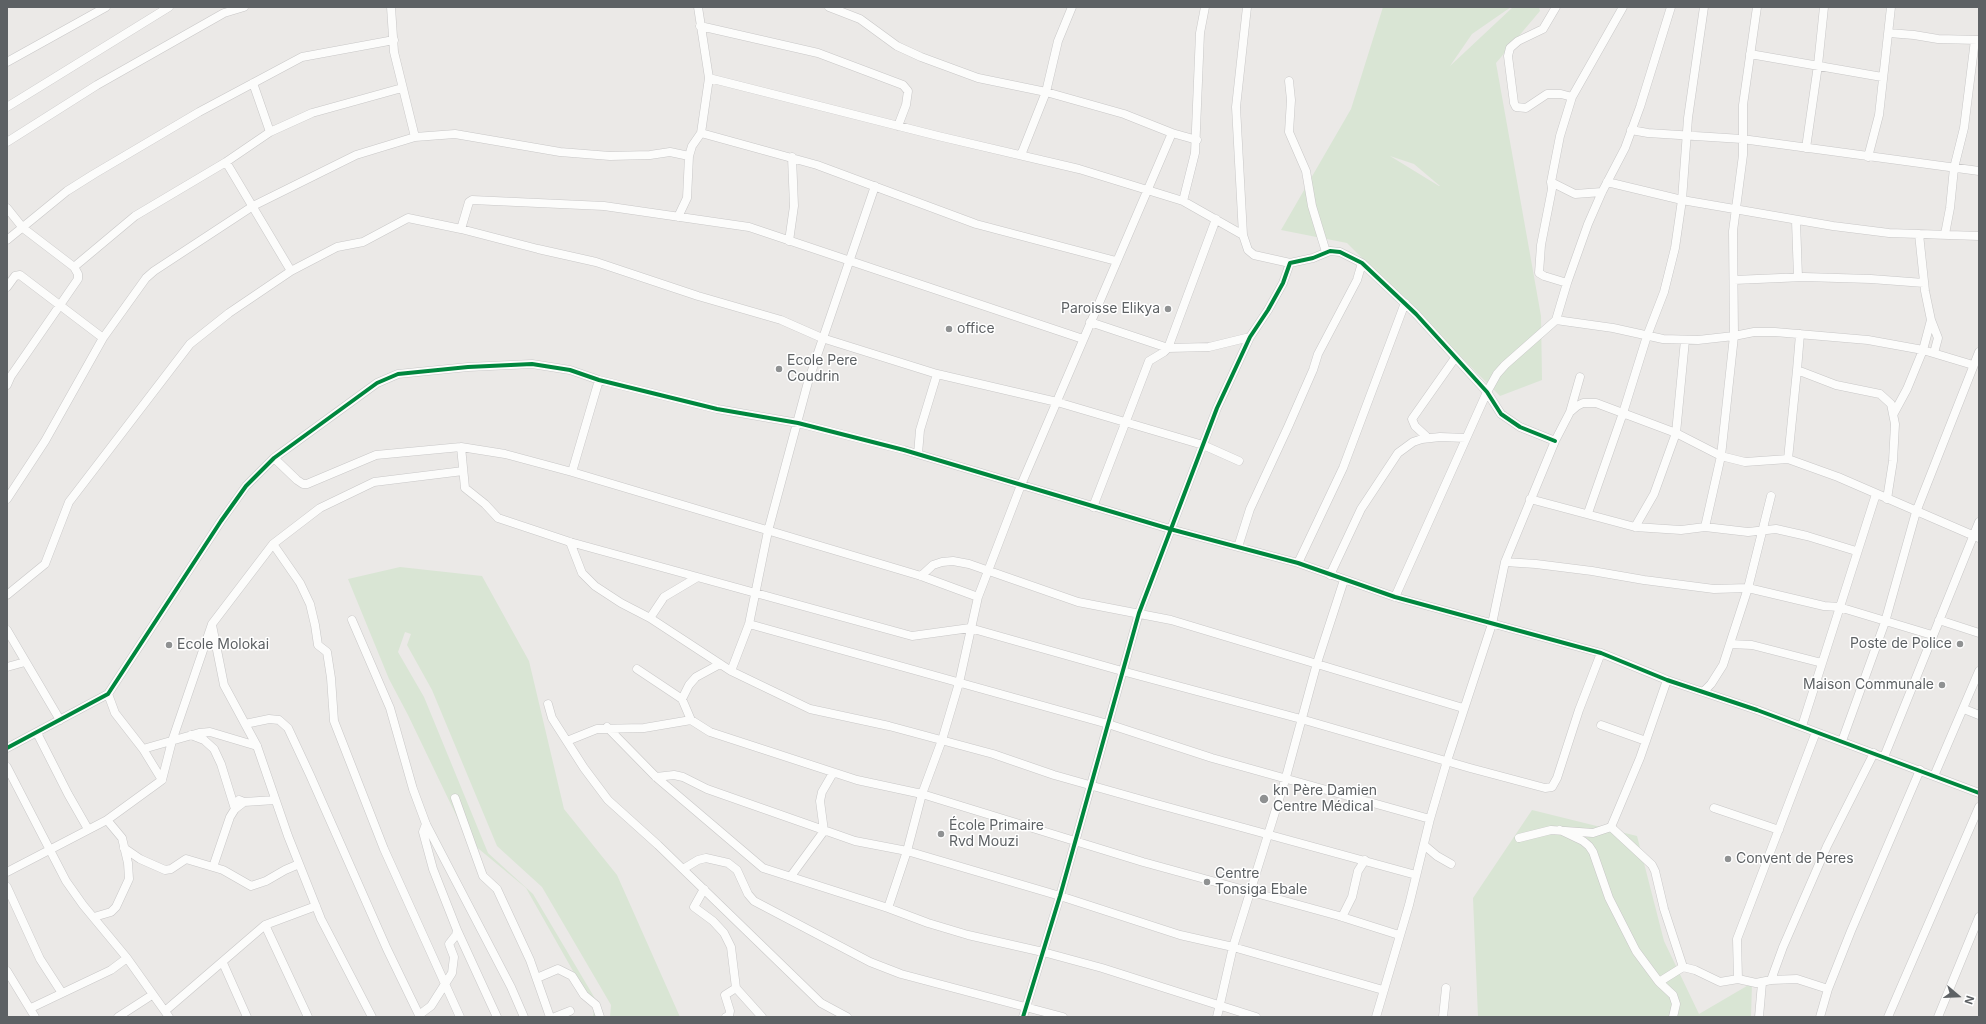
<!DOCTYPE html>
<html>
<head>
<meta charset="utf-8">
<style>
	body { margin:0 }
	#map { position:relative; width:1986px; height:1024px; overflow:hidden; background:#ebe9e7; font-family:Inter,sans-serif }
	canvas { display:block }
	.frame { position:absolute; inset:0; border:8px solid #5d6164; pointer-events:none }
	.north { position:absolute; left:1938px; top:976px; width:40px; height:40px; -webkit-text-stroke:3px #fff; paint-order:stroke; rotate:109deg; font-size:11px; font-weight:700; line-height:16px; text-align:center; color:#5d6164 }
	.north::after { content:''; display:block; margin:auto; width:14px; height:18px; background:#5d6164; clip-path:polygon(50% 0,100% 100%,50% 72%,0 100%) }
</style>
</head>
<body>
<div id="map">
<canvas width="1986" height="1024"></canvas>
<div class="frame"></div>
<div class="north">N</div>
</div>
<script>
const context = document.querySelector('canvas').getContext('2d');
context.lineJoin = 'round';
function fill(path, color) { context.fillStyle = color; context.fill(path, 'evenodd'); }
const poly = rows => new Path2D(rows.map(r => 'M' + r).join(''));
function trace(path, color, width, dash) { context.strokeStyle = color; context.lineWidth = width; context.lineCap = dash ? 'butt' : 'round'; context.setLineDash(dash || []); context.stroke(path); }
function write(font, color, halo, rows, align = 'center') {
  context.font = font + ' Inter,sans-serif'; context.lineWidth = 3; context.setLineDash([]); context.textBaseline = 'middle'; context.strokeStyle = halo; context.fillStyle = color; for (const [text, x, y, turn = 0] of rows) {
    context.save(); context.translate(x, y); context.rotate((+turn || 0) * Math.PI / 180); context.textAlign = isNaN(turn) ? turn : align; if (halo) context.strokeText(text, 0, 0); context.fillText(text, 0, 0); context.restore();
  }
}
fill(poly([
	[1383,7,1511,7,1472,34,1450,66,1513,7,1539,7,1540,11,1496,63,1541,316,1542,380,1500,396,1347,243,1281,230,1351,109],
	[1390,156,1414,164,1440,186,1439,186],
	[400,567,482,576,529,661,564,809,617,875,680,1017,610,1017,611,1005,542,887,497,846,432,690,407,645,411,634,405,632,398,652,424,697,488,853,533,894,603,1012,602,1017,593,1017,594,1008,526,888,468,840,408,715,389,679,348,579],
	[1532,810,1637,836,1664,941,1699,1014,1752,983,1751,1017,1478,1017,1473,898]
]), '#d9e5d4');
const minor = poly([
	[391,7,394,52,415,137],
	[829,7,860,19,897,46,921,57,978,78,1046,92,1124,114,1172,133,1197,140],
	[1556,7,1543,29,1518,41,1510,48,1508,56,1514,103,1516,107,1526,108,1547,94,1561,94,1572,97,1560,136,1551,182,1575,194,1602,192],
	[1671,7,1640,107,1625,148,1602,192,1588,224,1567,283,1556,320,1613,328,1663,339,1698,340,1734,336,1754,332,1775,332,1868,340,1923,350,1973,365],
	[700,26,818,53,903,85,908,91,906,105,898,126],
	[1889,33,1914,35,1938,39,1978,40],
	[1750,54,1882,77],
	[7,62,106,7],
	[709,78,938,136,1079,169,1183,201,1243,235,1248,250,1254,255,1290,263],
	[1289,81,1291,100,1289,132,1306,171,1312,206,1326,252],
	[253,83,270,132],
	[1572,97,1623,7],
	[7,107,169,7],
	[1631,130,1648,133,1742,139,1979,171],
	[701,133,817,165,976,224,1116,261],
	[7,142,97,85,224,13,244,7],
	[1806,148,1818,65,1824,7],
	[1021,155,1046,92,1058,41,1072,7],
	[1868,157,1879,115,1891,7],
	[226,162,291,271],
	[1551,182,1552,189,1541,245,1539,273,1544,276,1567,283],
	[1607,182,1682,200,1833,226,1889,233,1979,236],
	[1183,201,1195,153,1200,33,1205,7],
	[7,208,23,228,74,267],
	[678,217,687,198,689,156,692,146,701,133,709,78,698,7],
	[1796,221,1798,277],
	[461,229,469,202,472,200,604,206,749,227,1083,339],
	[1919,234,1925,291,1931,320,1938,338,1934,353],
	[1945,234,1950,208,1954,168,1964,128,1975,40],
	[1243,235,1236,107,1247,7],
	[7,240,67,191,94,174,199,112,302,57,394,40],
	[789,241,794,206,792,157],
	[1734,280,1804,277,1871,279,1924,283],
	[7,287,15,276,20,275,103,338],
	[1090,322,1168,348,1209,347,1250,337],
	[1800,334,1797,370,1836,385,1880,394,1891,404,1895,424,1893,461,1887,499],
	[7,385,11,376,78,279,78,274,74,267,135,216,226,162,270,132,312,113,402,88],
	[1570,412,1580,377],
	[1894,413,1907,389,1923,350,1931,320],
	[1428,438,1415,426,1412,419,1455,358],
	[461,447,465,488,485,504,498,518,570,542,912,636,970,628,1122,671,1301,719,1470,768,1545,788,1552,787,1557,778,1579,710,1601,653],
	[918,454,920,430,937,374],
	[274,458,297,480,303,484,307,484,376,455,461,447,505,454,572,472,921,576,978,597],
	[1788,459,1797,370],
	[572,472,599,380],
	[7,499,45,441,103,338,146,278,154,271,253,206,356,155,415,137,455,134,560,152,610,156,650,155,670,152,689,156],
	[1530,499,1635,527,1681,530,1705,527,1748,532,1776,529,1807,536,1856,551],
	[1093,507,1149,361,1164,352,1168,348,1216,219],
	[1588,513,1623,413,1647,336,1664,292,1675,248,1682,200,1688,118,1704,7],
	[1635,527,1654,494,1676,433,1685,340],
	[1705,527,1721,456,1734,336,1733,231,1743,155,1743,105,1757,7],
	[570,542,582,573,595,586,621,603,650,618,731,671,810,709,889,726,993,754,1054,775,1153,803,1416,875],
	[273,544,300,583,310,604,315,625,318,645,327,652,331,678,334,721,384,849,460,1017],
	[1238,547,1250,509,1288,427,1313,370,1318,354,1357,280,1362,263],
	[1505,562,1536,564,1592,571,1644,580,1714,589,1748,588,1824,606,1839,607,1932,635],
	[1298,563,1343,468,1405,303],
	[1330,575,1361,509,1398,453,1413,442,1422,439,1440,437,1466,438],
	[921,576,933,565,942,562,953,561,969,564,1078,602,1171,620,1463,708],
	[7,595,45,564,69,502,190,344,229,313,291,271,337,247,363,242,408,218,461,229,538,249,596,262,698,296,781,320,822,338,937,374,1057,402,1203,445,1239,461],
	[1395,597,1487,392,1497,374,1505,365,1556,320],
	[650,618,664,597,696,578],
	[352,620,390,708,413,789,426,824,511,987,524,1017],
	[1939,620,1979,633],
	[749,624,1108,724,1212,758,1430,819],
	[212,625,224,685,257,746,288,836,321,919,372,1017],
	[7,630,60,720],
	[1730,644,1752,645,1822,663],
	[7,667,25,662],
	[637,669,682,699,691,720,710,732,857,780,922,794,1143,862,1339,916,1399,935],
	[731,671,749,624,768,531,808,382,875,186],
	[1667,680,1640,758,1611,827,1652,865,1655,871,1664,909,1683,967],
	[1704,691,1711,684,1723,665,1748,588,1771,496],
	[108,694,115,713,143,749,162,780],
	[682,699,689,685,696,677,720,664],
	[548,704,552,718,559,729,584,768,608,800,658,845,821,1003,847,1017],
	[1964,709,1979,715],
	[245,724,269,719,279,720,288,728,310,775,387,949,420,1017],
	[1601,725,1646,741],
	[1802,726,1876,494],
	[607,727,656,777,763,868,888,908,928,923,968,935,1043,952,1102,968,1256,1017],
	[37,733,68,794,88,829],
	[191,735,204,740,214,749,221,764,235,809],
	[567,741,597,729,644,728,691,720],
	[1842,741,1885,622,1916,512,1979,352],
	[7,748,108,694,221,521,246,486,274,458,377,383,398,374,468,367,532,364,570,370,599,380,717,409,798,423,904,450,1170,529,1298,563,1395,597,1601,653,1667,680,1757,710,1979,793],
	[143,749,199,733,210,732,257,746],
	[1884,757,1979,522],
	[7,767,66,881,83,905,127,958,169,1017],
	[1934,776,1979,671],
	[656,777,674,775,683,777,707,789,855,841,907,851,1060,896,1180,935,1233,947,1383,990],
	[455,798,483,876,497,889,530,960,550,1017],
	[239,800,244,802,275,800],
	[1714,808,1779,830],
	[1560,830,1583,841,1589,846,1593,852,1609,898,1636,951,1659,982,1683,967,1695,970,1720,982,1738,979,1737,939,1816,732],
	[1519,838,1551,830,1593,833,1611,827],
	[1424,845,1437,856,1451,864],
	[124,848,140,859,165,870,171,869,186,859,223,870,251,886,266,881,285,870,299,864],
	[213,867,230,817,235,809,244,802],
	[683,869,698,860,706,858,728,863,737,870,748,894,754,901,870,962,901,974,1063,1017],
	[7,872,107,820,162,780,172,741,212,624,273,544,320,508,374,482,463,471],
	[791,876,824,831,820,801,822,792,833,773],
	[7,887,40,959,62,993],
	[704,889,694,907,713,921,724,933,731,947,736,988,762,1017],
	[888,908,907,851,922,794,942,740,959,683,978,597,1021,485,1172,133],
	[94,917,111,912,116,907,129,879,128,863,122,838,107,820],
	[1342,917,1352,897,1358,871,1365,860],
	[265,925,308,1017],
	[457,930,497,1017],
	[223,963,247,1017],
	[7,971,35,1017],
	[537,978,558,969,572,976,584,995,596,1005,600,1017],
	[1738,979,1756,983,1771,980,1797,979,1828,989],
	[1771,980,1783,947,1827,846,1874,753],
	[1659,982,1673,995,1676,1004,1673,1017],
	[31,1008,111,970,127,958],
	[165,1011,265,925,316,906],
	[419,1015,431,1006,452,973,454,957,449,944,456,935,457,930,433,869,423,832,426,824],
	[118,1017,152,995],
	[555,1017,570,1011],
	[726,1017,729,1016,730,1011,725,995,736,988],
	[1023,1017,1060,896,1139,613,1217,408,1250,337,1268,310,1283,283,1290,263,1313,258,1330,251,1340,252,1362,263,1416,314,1487,392,1501,414,1520,427,1555,441],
	[1217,1017,1233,947,1286,777,1317,663,1344,580],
	[1376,1017,1409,905,1430,819,1447,761,1492,624,1505,562,1555,441,1570,412,1577,406,1583,403,1596,403,1676,433,1721,456,1745,462,1788,459,1838,477,1979,538],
	[1443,1017,1446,988],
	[1759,1017,1762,983],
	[1820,1017,1828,989,1851,931,1920,770],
	[1888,1017,1979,807],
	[1938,1017,1979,917]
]);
trace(minor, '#c8c7c7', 9);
trace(minor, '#fcfcfb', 8);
trace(poly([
	[7,748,108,694,221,521,246,486,274,458,377,383,398,374,468,367,532,364,570,370,599,380,717,409,798,423,904,450,1170,529,1298,563,1395,597,1601,653,1667,680,1757,710,1979,793],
	[1023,1017,1060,896,1139,613,1217,408,1250,337,1268,310,1283,283,1290,263,1313,258,1330,251,1340,252,1362,263,1416,314,1487,392,1501,414,1520,427,1555,441]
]), '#00873e', 4);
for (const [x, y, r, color] of [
	[1168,309,4,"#8f9192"],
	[949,329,4,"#8f9192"],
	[779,369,4,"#8f9192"],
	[1960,644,4,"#8f9192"],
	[169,645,4,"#8f9192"],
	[1942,685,4,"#8f9192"],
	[1264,799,5,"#8f9192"],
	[941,834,4,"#8f9192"],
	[1728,859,4,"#8f9192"],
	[1207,882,4,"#8f9192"]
]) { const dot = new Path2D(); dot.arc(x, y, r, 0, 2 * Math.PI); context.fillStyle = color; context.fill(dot); trace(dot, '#fff', 1.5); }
write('14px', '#5d6164', '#fff', [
	["Paroisse Elikya",1160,309,"right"],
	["office",957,329],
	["Ecole Pere",787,361],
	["Coudrin",787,377],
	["Poste de Police",1952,644,"right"],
	["Ecole Molokai",177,645],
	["Maison Communale",1934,685,"right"],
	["kn Père Damien",1273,791],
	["Centre Médical",1273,807],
	["École Primaire",949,826],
	["Rvd Mouzi",949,842],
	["Convent de Peres",1736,859],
	["Centre",1215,874],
	["Tonsiga Ebale",1215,890]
], 'left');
</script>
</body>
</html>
